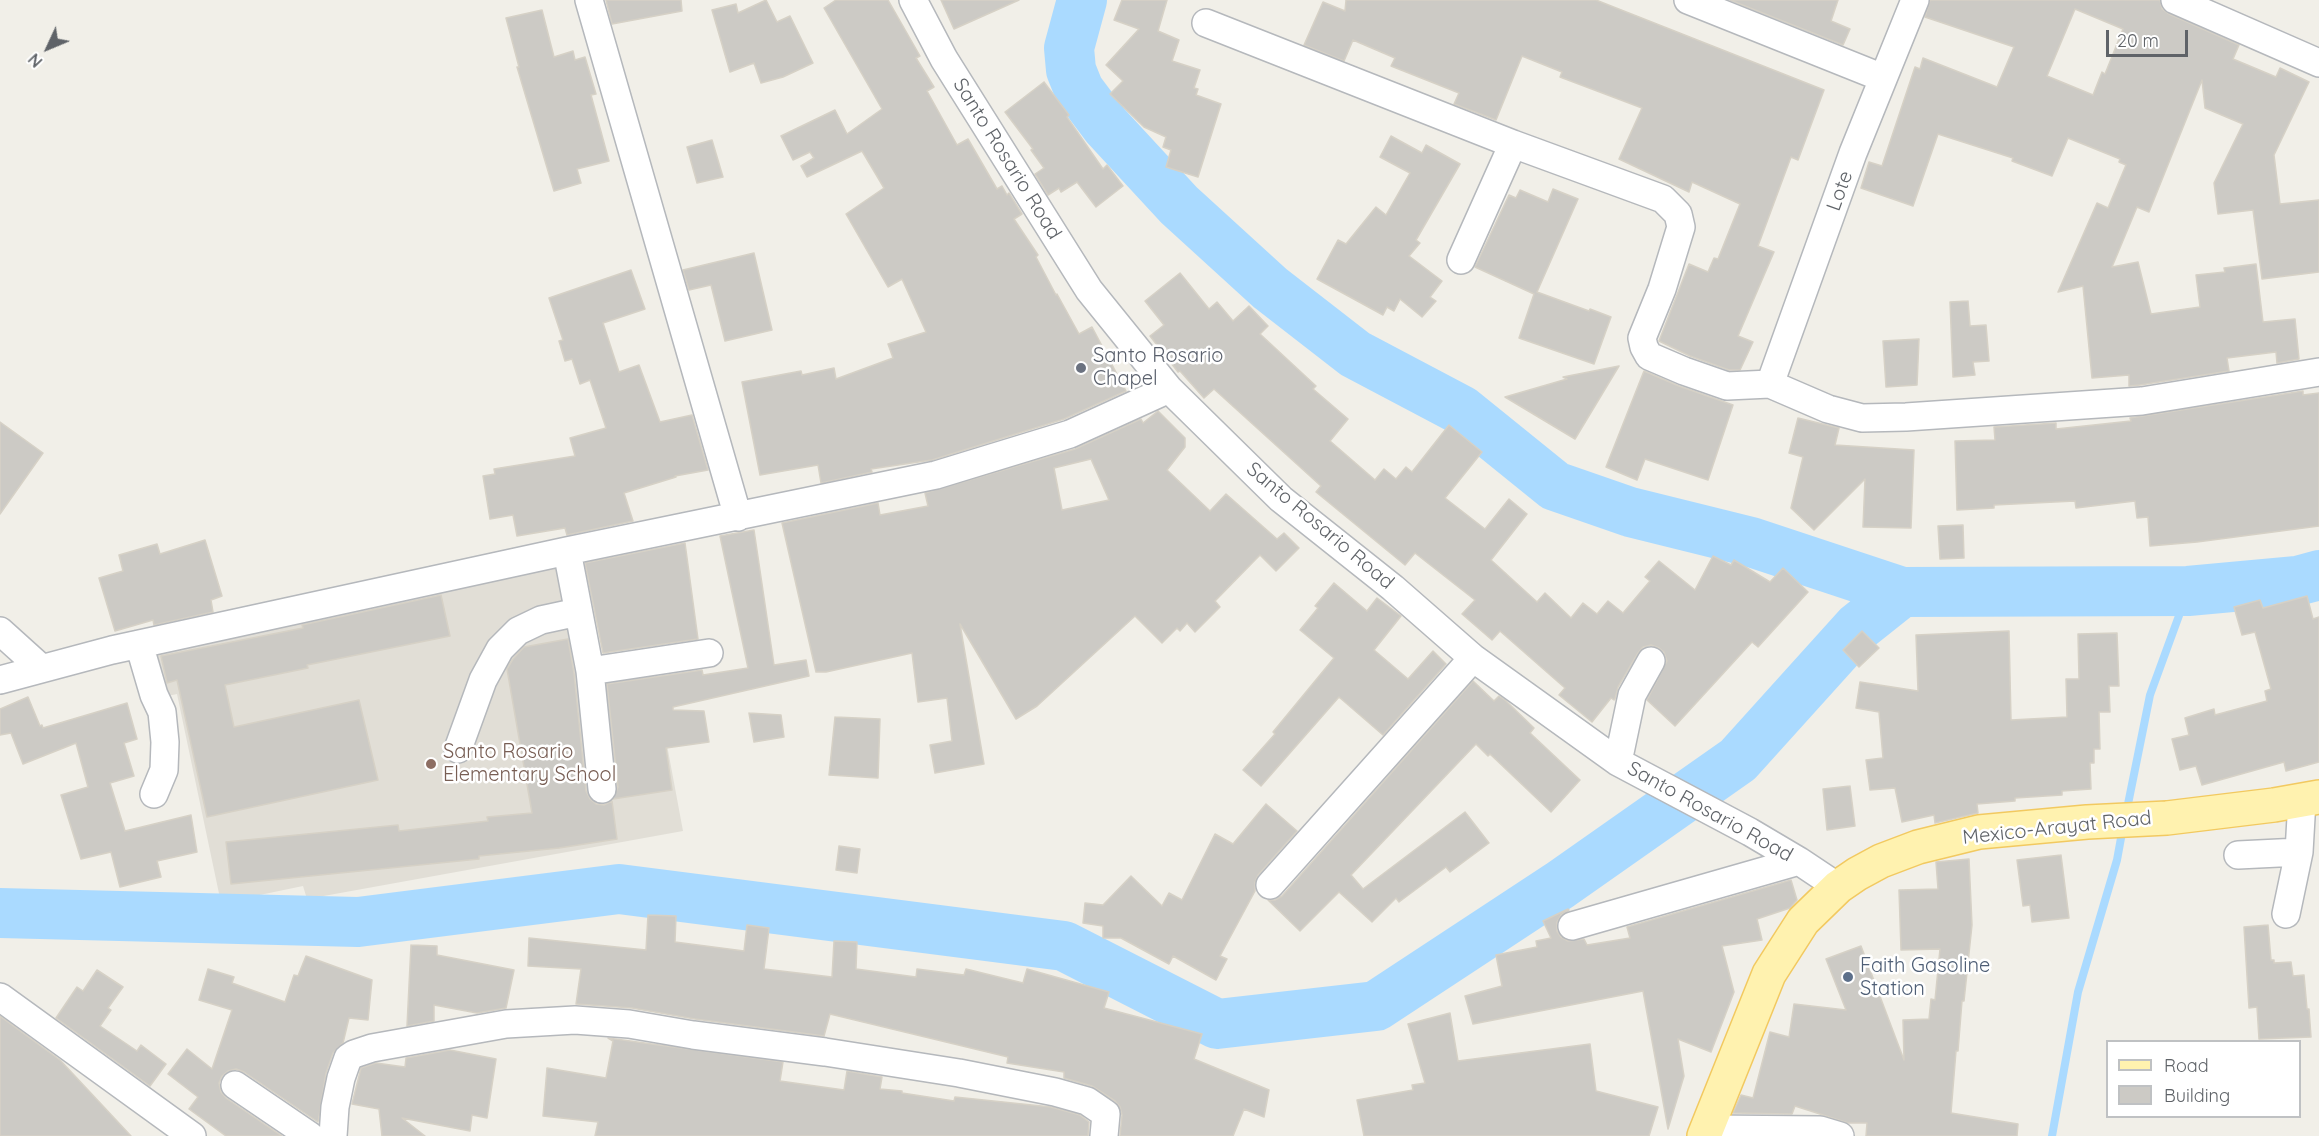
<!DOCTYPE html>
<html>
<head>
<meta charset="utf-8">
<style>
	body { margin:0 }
	#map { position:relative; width:2319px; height:1136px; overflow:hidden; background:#f1efe8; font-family:Quicksand,sans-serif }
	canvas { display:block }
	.legend { position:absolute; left:2106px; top:1040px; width:195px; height:78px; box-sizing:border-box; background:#fff; border:2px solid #bfc1c3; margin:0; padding:8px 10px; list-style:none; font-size:18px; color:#5f6368 }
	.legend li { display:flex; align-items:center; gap:12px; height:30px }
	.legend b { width:30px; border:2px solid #bfc1c3 }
	.north { position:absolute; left:18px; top:18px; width:60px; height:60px; -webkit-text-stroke:4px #fff; paint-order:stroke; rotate:226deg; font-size:16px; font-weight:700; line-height:24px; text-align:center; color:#5f6368 }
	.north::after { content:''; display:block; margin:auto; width:21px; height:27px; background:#5f6368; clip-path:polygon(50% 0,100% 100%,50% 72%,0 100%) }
	.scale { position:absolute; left:2106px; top:30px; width:82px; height:27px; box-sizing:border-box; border:3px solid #5f6368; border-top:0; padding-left:8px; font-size:18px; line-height:21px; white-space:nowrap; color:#5f6368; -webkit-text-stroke:4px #fff; paint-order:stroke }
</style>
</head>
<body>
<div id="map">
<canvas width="2319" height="1136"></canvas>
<ul class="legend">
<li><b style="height:8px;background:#fff2af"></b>Road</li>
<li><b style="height:16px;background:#cccac5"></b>Building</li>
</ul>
<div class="north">N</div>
<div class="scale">20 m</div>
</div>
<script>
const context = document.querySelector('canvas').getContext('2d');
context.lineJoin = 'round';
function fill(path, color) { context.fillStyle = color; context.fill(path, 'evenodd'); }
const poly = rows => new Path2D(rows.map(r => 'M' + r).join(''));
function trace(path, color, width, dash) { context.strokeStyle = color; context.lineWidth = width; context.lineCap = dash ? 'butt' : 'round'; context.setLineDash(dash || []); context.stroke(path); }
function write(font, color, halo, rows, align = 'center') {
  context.font = font + ' Quicksand,sans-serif'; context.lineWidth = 5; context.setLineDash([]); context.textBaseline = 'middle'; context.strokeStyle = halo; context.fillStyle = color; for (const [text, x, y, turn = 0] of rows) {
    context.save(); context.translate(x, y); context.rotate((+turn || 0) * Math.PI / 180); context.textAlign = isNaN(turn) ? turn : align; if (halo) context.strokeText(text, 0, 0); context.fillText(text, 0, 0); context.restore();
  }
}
fill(poly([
	[566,556,593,669,651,659,683,831,307,899,303,886,221,903,177,694,158,698,148,645]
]), '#e1ded6');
trace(poly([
	[2126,814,2150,695,2188,591],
	[2052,1136,2078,992,2117,860,2123,827]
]), '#aadaff', 8);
trace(poly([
	[1082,0,1069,48,1071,70,1079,90,1106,126,1179,205,1270,288,1355,354,1461,410,1555,486,1630,512,1751,542,1902,592,2188,591,2297,581,2319,575],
	[0,913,358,922,619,889,1064,946,1217,1024,1376,1006,1560,885,1738,760,1858,627,1902,592]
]), '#aadaff', 50);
const building = poly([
	[606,0,681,0,682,11,612,24,606,0],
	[766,0,777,22,790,16,813,63,783,77,761,83,754,63,730,72,712,10,736,4,738,13,766,0],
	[836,0,888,0,920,56,916,58,934,87,927,91,957,145,968,139,997,189,1002,186,1007,195,1009,193,1022,214,1014,219,1038,255,1036,257,1056,295,1057,294,1079,334,1092,327,1126,391,1064,419,932,460,871,469,872,472,821,483,818,465,760,475,742,382,801,371,802,375,834,368,836,379,893,358,888,344,926,332,902,279,888,287,846,214,884,188,862,151,807,177,801,166,814,158,810,152,793,160,781,136,835,110,847,134,882,109,824,8,836,0],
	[941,0,1019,0,954,29,941,0],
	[1122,0,1167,0,1158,31,1179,40,1172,61,1200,70,1194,88,1198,89,1196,95,1221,104,1198,177,1166,167,1171,150,1163,147,1166,137,1144,127,1110,94,1123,81,1106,65,1139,29,1114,20,1122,0],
	[1346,0,1596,0,1824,90,1798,160,1791,157,1758,246,1774,252,1738,336,1753,342,1740,370,1729,370,1690,356,1659,341,1689,264,1708,272,1714,258,1718,259,1740,204,1692,182,1689,192,1619,159,1642,108,1560,77,1562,72,1522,56,1496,120,1454,104,1459,93,1391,66,1395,58,1353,40,1344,61,1304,45,1323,2,1345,11,1346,0],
	[1730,0,1838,0,1831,21,1850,29,1843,45,1730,0],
	[1930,0,2160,0,2162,9,2169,14,2239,45,2233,59,2276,77,2280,68,2309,82,2274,155,2280,204,2319,200,2319,272,2262,279,2253,210,2218,214,2214,183,2243,124,2205,108,2202,80,2149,212,2137,207,2112,267,2138,262,2151,314,2200,307,2196,275,2225,272,2224,268,2256,264,2263,322,2295,319,2299,359,2277,363,2276,352,2227,358,2229,371,2140,385,2129,386,2129,375,2092,378,2083,286,2058,292,2097,203,2108,208,2126,165,2119,162,2120,159,2068,138,2052,176,2012,161,2013,158,1938,134,1913,206,1861,188,1869,162,1882,166,1915,67,1920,69,1923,58,1997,87,2014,47,1925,17,1930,0],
	[2075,9,2123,29,2105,74,2102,72,2093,95,2047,76,2075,9],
	[542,10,554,57,573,51,575,60,585,57,596,94,591,95,609,161,577,169,581,183,554,191,517,67,519,67,506,18,542,10],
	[1044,82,1069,115,1067,117,1103,169,1107,165,1123,186,1096,207,1077,182,1061,192,1059,188,1048,195,1035,174,1044,168,1031,150,1033,149,1005,112,1044,82],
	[1391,136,1422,153,1426,145,1460,164,1416,240,1420,243,1409,256,1442,281,1430,297,1436,301,1422,317,1400,299,1394,311,1387,307,1383,315,1317,279,1338,240,1346,244,1376,207,1386,215,1410,173,1380,157,1391,136],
	[712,140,723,177,697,183,687,147,712,140],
	[1553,189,1578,199,1537,292,1589,311,1590,309,1611,317,1594,364,1519,338,1534,294,1475,267,1509,195,1516,198,1520,190,1548,202,1553,189],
	[754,253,772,330,725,341,711,285,689,290,683,270,754,253],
	[631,270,645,309,603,323,619,372,639,365,660,422,692,415,708,470,675,476,676,477,624,493,633,521,567,535,565,528,517,536,513,515,490,519,483,476,495,474,494,469,575,456,570,438,606,428,590,380,580,384,572,359,565,361,559,341,563,340,549,298,631,270],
	[1180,273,1209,309,1217,302,1233,321,1249,306,1268,326,1260,334,1316,386,1313,389,1348,419,1330,441,1375,480,1384,469,1396,479,1406,467,1412,472,1449,425,1482,452,1445,498,1485,529,1509,499,1527,514,1491,560,1537,602,1545,593,1571,618,1583,603,1597,614,1608,601,1623,613,1650,581,1645,577,1659,561,1695,590,1713,556,1731,565,1734,560,1770,582,1783,568,1808,592,1758,647,1752,642,1675,726,1647,700,1667,661,1664,652,1659,648,1651,645,1643,647,1638,653,1618,687,1615,699,1614,700,1611,698,1592,722,1559,695,1565,688,1500,631,1492,640,1462,614,1475,600,1415,553,1405,565,1316,492,1321,486,1214,389,1204,398,1180,371,1178,372,1150,336,1164,325,1145,301,1180,273],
	[1968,301,1970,326,1986,325,1989,361,1973,362,1975,375,1953,377,1950,302,1968,301],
	[1919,339,1917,385,1886,387,1883,341,1919,339],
	[1619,366,1575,439,1505,397,1567,379,1563,377,1619,366],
	[1644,371,1679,386,1733,405,1708,480,1645,459,1637,480,1606,467,1644,371],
	[2303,391,2303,395,2319,393,2319,526,2197,542,2150,546,2148,517,2137,518,2135,501,2076,508,2075,501,1994,505,1994,508,1957,510,1955,441,1995,440,1994,427,2056,423,2056,429,2131,421,2130,418,2303,391],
	[1158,411,1185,438,1185,447,1167,470,1210,511,1226,494,1277,539,1284,533,1299,548,1276,571,1260,555,1215,601,1220,607,1195,632,1187,623,1180,631,1177,628,1162,643,1135,616,1037,706,1016,719,960,624,984,764,935,773,930,745,952,741,947,698,918,702,912,653,826,672,816,672,782,523,878,503,880,515,928,506,925,493,1075,449,1141,419,1143,423,1158,411],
	[1091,459,1109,500,1062,510,1054,468,1091,459],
	[1798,418,1839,428,1835,445,1914,450,1911,528,1863,527,1865,479,1814,530,1791,508,1803,457,1789,453,1798,418],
	[0,422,43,453,0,514,0,422],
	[1963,525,1964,558,1940,559,1938,526,1963,525],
	[754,530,774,665,806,660,809,676,673,707,673,710,704,711,709,742,666,748,672,790,613,799,618,787,607,684,702,670,703,675,748,668,720,536,754,530],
	[205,540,222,596,211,600,213,612,154,625,153,620,115,631,99,578,123,571,119,555,157,544,160,554,205,540],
	[685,543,698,639,603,653,585,563,685,543],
	[1334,583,1367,611,1377,598,1401,616,1374,650,1408,679,1433,651,1446,664,1383,735,1339,697,1261,786,1243,770,1275,734,1273,732,1334,658,1300,630,1318,608,1315,606,1334,583],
	[441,595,450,636,307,665,308,668,225,685,234,727,359,700,378,780,207,817,177,680,167,683,161,656,303,628,302,625,441,595],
	[2307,596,2313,619,2319,617,2319,762,2286,771,2284,762,2202,785,2196,766,2180,770,2172,739,2189,735,2185,718,2214,709,2215,715,2267,701,2265,691,2271,689,2255,632,2242,635,2234,607,2260,600,2263,608,2307,596],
	[1862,631,1879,648,1859,667,1843,650,1862,631],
	[2009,631,2011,720,2067,717,2066,679,2079,679,2078,634,2117,633,2119,686,2109,686,2110,712,2099,712,2100,749,2094,749,2094,763,2090,763,2091,789,2062,791,2062,795,2015,798,2015,801,1977,804,1978,813,1935,823,1934,815,1902,822,1895,788,1870,790,1866,760,1883,758,1879,712,1856,708,1860,682,1918,691,1916,635,2009,631],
	[568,639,574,673,586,791,590,799,596,804,604,805,612,801,617,839,559,848,479,856,479,859,231,884,226,842,398,825,399,831,488,821,487,817,532,813,507,669,513,659,524,647,568,639],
	[1473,681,1494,701,1499,696,1505,700,1534,728,1530,733,1580,780,1551,812,1490,754,1488,756,1476,744,1351,875,1363,889,1465,812,1489,843,1450,872,1446,867,1399,902,1396,898,1372,922,1339,892,1300,931,1268,900,1275,900,1282,896,1473,681],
	[28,697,40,726,42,725,43,728,127,703,137,739,124,743,134,776,110,783,125,831,191,815,197,852,157,861,161,877,120,887,111,852,81,859,61,795,88,787,76,743,23,764,11,733,0,735,0,709,28,697],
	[749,713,781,715,784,737,754,742,749,713],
	[835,717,880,719,878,778,829,775,835,717],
	[1850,786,1855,826,1827,830,1823,789,1850,786],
	[1266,804,1297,831,1258,875,1255,882,1255,891,1220,956,1227,959,1216,980,1173,956,1169,964,1121,938,1103,938,1103,926,1083,923,1085,903,1103,905,1131,876,1162,906,1169,893,1182,900,1215,834,1233,844,1266,804],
	[839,846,860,849,857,873,836,870,839,846],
	[2061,855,2069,918,2032,922,2030,905,2023,906,2017,860,2061,855],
	[1969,859,1972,925,1964,1001,1962,1001,1958,1051,1956,1051,1951,1113,2018,1124,2017,1136,1866,1136,1867,1123,1848,1123,1795,1106,1792,1114,1733,1113,1741,1095,1753,1098,1770,1032,1789,1037,1794,1004,1846,1010,1826,959,1861,946,1904,1060,1903,1020,1929,1019,1931,999,1935,1000,1940,949,1901,950,1899,890,1938,889,1936,862,1969,859],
	[1791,880,1797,900,1790,908,1757,919,1762,940,1722,946,1734,992,1711,1052,1678,1039,1684,1076,1668,1129,1643,991,1473,1024,1465,996,1502,986,1496,955,1537,947,1536,941,1551,938,1543,921,1568,909,1569,910,1561,915,1557,922,1557,931,1561,937,1568,941,1584,939,1587,945,1630,938,1627,927,1791,880],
	[648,915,676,916,675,942,744,951,747,925,769,928,764,969,832,977,834,941,857,942,856,969,916,977,917,969,964,975,966,969,1023,983,1027,969,1109,992,1104,1008,1202,1034,1194,1059,1269,1090,1264,1117,1244,1109,1233,1136,1120,1136,1122,1115,1120,1107,1115,1101,1092,1086,1064,1078,1064,1072,1007,1063,1008,1057,830,1014,824,1036,695,1019,632,1008,576,1004,581,969,528,966,529,938,646,950,648,915],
	[2268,925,2271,960,2274,960,2274,963,2291,962,2293,976,2304,975,2307,1009,2309,1009,2311,1037,2259,1039,2257,1007,2249,1008,2244,927,2268,925],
	[411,945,437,946,437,955,514,970,506,1008,477,1013,434,1005,434,1021,407,1026,411,945],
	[306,956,372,980,368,1020,349,1018,343,1043,333,1053,326,1073,318,1122,244,1072,236,1069,228,1071,222,1076,219,1083,221,1092,226,1098,282,1136,226,1136,189,1109,198,1097,168,1074,187,1049,212,1069,232,1010,199,1000,208,969,234,977,232,983,285,1002,294,975,298,976,306,956],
	[97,970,123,987,108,1008,111,1010,100,1026,137,1051,141,1045,166,1064,150,1086,56,1018,77,987,83,991,97,970],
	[1450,1013,1458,1061,1590,1044,1596,1091,1658,1107,1649,1136,1364,1136,1357,1100,1413,1090,1412,1085,1425,1083,1408,1024,1450,1013],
	[0,1016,60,1060,131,1136,0,1136,0,1016],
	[608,1038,783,1062,780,1081,844,1090,847,1071,882,1077,880,1089,902,1091,902,1093,954,1101,955,1097,1051,1107,1080,1115,1089,1122,1088,1136,595,1136,598,1122,543,1116,547,1068,606,1078,613,1041,608,1038],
	[450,1050,496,1059,487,1118,472,1115,470,1131,402,1118,425,1136,382,1136,379,1109,352,1104,361,1068,376,1063,405,1067,406,1058,450,1050]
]);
fill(building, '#cccac5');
trace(building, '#d6d1c6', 1.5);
const minor = poly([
	[589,0,738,517],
	[913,0,944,59,1089,290,1169,389,1281,499,1393,588,1473,658,1618,762,1750,832,1799,861,1838,887],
	[1688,0,1883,78],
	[2175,0,2319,63],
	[1206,23,1513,144,1663,199,1678,214,1681,227,1662,289,1642,338,1644,347,1649,356,1684,371,1727,386,1770,384,1828,409,1862,418,1906,417,2142,401,2319,372],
	[1461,260,1513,144],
	[1770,384,1853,153,1915,0],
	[567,551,590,671,602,789],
	[0,631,41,668],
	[139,644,154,695,162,712,165,742,164,770,154,794],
	[590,671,709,653],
	[0,680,112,650,567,551,936,475,1070,434,1169,389],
	[458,749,483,680,500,649,518,631,541,620,578,612],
	[1618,762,1632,695,1651,661],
	[2238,855,2299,852],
	[1270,885,1473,658],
	[2286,914,2299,852,2302,800],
	[1572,926,1799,861],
	[0,997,192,1136],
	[235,1085,310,1136],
	[1707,1129,1820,1130,1840,1136],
	[333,1136,335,1107,341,1078,348,1058,354,1054,372,1048,506,1024,575,1020,629,1024,693,1035,825,1052,959,1073,1055,1092,1087,1101,1106,1114,1104,1136]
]);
const major = poly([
	[1704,1136,1769,974,1803,921,1838,887,1857,874,1881,861,1918,847,1979,832,2087,822,2167,818,2274,805,2319,797]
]);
trace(minor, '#b5b8bc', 30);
trace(major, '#f2c960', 36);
trace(minor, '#fff', 27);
trace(major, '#fff2af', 33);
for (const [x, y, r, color] of [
	[1081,368,6,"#6b7280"],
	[431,764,6,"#8d6e63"],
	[1848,977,6,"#5c6f8a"]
]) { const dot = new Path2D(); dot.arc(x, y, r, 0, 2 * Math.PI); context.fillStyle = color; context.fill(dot); trace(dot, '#fff', 2); }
write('20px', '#5f6368', '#fff', [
	["Santo Rosario Road",1007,159,58],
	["Lote",1840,191,-70],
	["Santo Rosario Road",1320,526,40],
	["Santo Rosario Road",1710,812,29],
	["Mexico-Arayat Road",2057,828,-6]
]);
write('20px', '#5b616d', '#fff', [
	["Santo Rosario",1093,356],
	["Chapel",1093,379]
], 'left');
write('20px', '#785e54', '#fff', [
	["Santo Rosario",443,752],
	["Elementary School",443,775]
], 'left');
write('20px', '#4e5e75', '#fff', [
	["Faith Gasoline",1860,966],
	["Station",1860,989]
], 'left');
</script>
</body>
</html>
